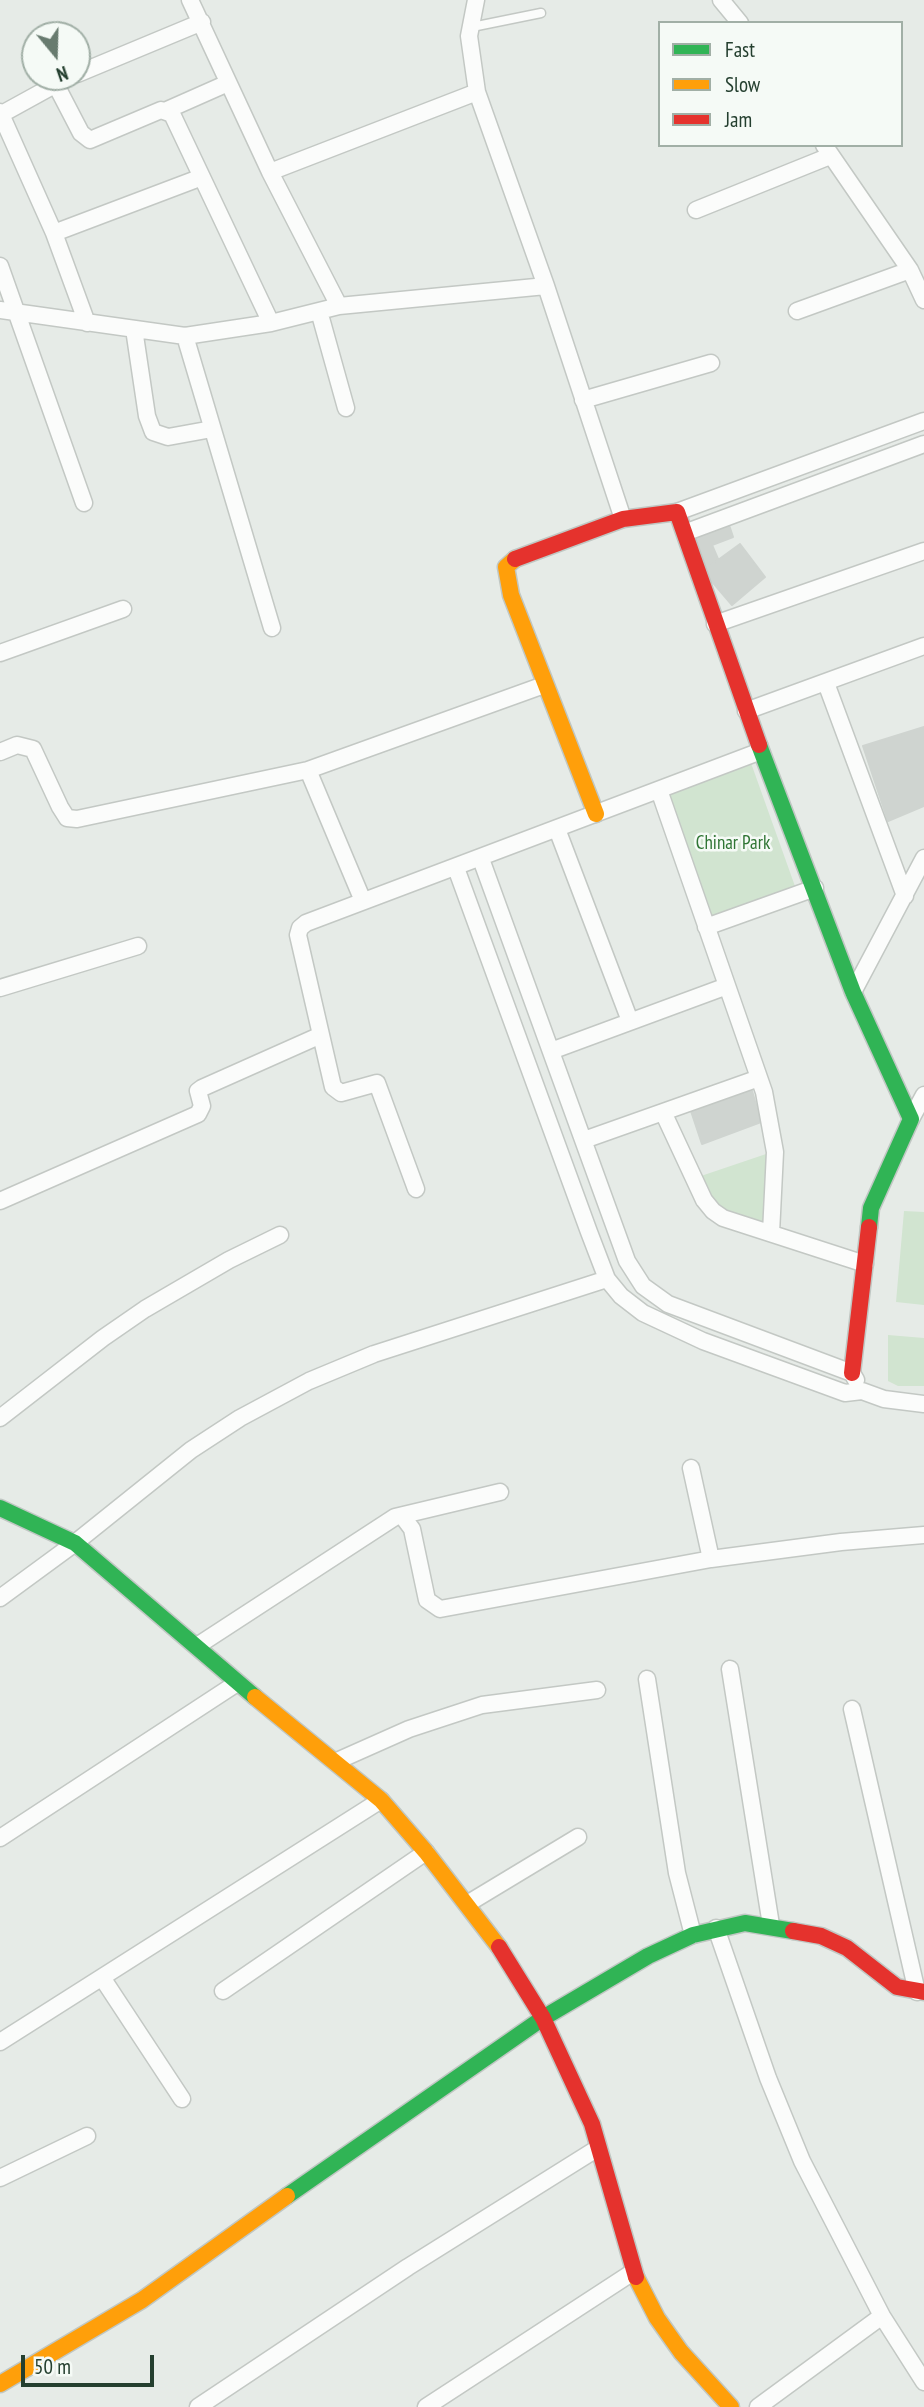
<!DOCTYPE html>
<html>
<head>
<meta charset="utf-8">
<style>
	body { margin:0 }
	#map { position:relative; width:924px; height:2407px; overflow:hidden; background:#e6ebe7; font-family:"PT Sans Narrow",sans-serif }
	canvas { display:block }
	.legend { position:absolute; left:658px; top:21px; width:245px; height:126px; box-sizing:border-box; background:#f5faf6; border:2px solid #a1afa6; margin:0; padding:9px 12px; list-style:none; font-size:21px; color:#243f2f }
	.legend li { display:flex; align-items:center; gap:14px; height:35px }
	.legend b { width:35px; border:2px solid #a1afa6 }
	.north { position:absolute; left:21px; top:21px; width:70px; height:70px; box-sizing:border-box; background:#f5faf6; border:2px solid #a1afa6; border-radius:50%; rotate:161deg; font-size:19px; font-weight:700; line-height:28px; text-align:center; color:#243f2f }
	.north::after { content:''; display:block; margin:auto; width:24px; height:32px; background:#687b6f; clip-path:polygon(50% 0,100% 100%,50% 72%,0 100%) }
	.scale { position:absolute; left:21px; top:2355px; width:133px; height:32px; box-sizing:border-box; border:4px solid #243f2f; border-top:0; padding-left:9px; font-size:21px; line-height:24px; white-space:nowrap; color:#243f2f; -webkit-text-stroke:5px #f5faf6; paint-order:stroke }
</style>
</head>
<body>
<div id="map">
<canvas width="924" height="2407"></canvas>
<ul class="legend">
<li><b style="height:9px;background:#30b455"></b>Fast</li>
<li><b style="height:9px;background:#ff9f0a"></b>Slow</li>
<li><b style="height:9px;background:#e5322d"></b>Jam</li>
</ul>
<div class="north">N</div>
<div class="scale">50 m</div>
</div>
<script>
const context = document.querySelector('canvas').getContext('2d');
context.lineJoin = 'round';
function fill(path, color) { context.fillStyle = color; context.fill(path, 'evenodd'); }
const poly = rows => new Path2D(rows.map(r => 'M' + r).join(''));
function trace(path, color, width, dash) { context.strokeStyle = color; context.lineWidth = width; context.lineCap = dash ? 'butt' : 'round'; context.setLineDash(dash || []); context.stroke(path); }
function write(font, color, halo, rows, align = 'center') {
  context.font = font + ' "PT Sans Narrow",sans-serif'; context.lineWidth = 5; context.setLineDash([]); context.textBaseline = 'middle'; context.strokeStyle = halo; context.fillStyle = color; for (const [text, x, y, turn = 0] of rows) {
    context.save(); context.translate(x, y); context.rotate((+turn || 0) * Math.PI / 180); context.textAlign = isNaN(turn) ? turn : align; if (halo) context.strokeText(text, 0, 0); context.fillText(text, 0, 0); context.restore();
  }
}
fill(poly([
	[751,763,796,889,712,919,667,794],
	[769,1153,766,1224,718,1209,701,1176],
	[904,1211,924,1212,924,1305,896,1302],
	[888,1335,924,1338,924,1386,898,1386,888,1381]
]), '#d1e4d0');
const building = poly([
	[729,525,733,537,712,545,718,559,707,568,696,537,729,525],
	[740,544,765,577,732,605,703,571,740,544],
	[924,727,924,806,888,821,863,746,924,727],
	[752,1091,761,1122,702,1144,691,1111,752,1091]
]);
fill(building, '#cfd4d0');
trace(building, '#cfd4d0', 2);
const lane = poly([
	[472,27,541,13]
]);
const street = poly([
	[190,0,270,172,339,306],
	[476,0,469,36,477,92,546,286,623,519],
	[721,0,740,23],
	[77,74,202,22],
	[55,83,81,133,90,140,161,110,172,114,271,323],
	[167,110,228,83],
	[0,112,54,233,87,323],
	[0,115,69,77],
	[824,145,910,270,924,300],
	[270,172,477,92],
	[696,210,830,156],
	[54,233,202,177],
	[0,266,84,503],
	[0,310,185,336,271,323,339,306,546,286],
	[319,311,346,408],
	[797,311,910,270],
	[134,329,147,416,153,432,168,437,212,429],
	[185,336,272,628],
	[583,400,711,363],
	[677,512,924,421],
	[687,532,924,444],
	[715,624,924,551],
	[0,653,123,609],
	[826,683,905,896],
	[746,711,924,646],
	[0,752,17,745,33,749,60,807,67,818,77,819,308,770,544,685],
	[308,770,363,901],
	[659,790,764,1092,775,1152,771,1233],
	[557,829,630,1021],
	[481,859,627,1261,643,1286,668,1304,852,1373,856,1380],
	[456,868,589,1232,607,1279,621,1296,643,1313,703,1341,845,1393,862,1391,884,1399,924,1404],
	[706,927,815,888],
	[0,988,138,946],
	[853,992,924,858],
	[551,1051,727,986],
	[663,1112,704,1200,713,1211,723,1218,865,1264],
	[911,1119,924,1095],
	[584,1140,759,1078],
	[416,1189,377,1083,341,1093,333,1087,298,935,300,928,306,923,761,751],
	[0,1201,198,1114,202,1106,198,1091,202,1088,321,1035],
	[0,1418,103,1338,145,1309,229,1260,280,1235],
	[691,1468,711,1559],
	[403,1517,412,1529,427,1600,440,1609,711,1559,841,1542,924,1535],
	[0,1598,75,1543,191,1450,240,1418,309,1381,374,1354,607,1279],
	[197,1646,395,1517,500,1492],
	[730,1669,771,1925],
	[647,1679,677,1873,693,1935],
	[852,1709,917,1992],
	[337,1761,409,1729,482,1705,597,1690],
	[0,1838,237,1683],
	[467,1904,578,1837],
	[716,1928,768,2078,802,2161,882,2316,924,2382],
	[103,1979,182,2099],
	[223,1991,426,1852],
	[0,2042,381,1800],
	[0,2178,87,2136],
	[198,2407,408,2267,598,2148],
	[426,2407,633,2272],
	[758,2407,882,2316]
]);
const fast = poly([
	[759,745,853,992,911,1119,871,1208,869,1227],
	[0,1508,75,1543,255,1697],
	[287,2196,543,2018,648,1956,693,1935,745,1923,793,1931]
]);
const slow = poly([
	[515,559,506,567,511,595,596,814],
	[255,1697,381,1800,426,1852,499,1947],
	[636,2277,657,2318,681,2352,731,2407],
	[0,2384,142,2300,287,2196]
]);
const jam = poly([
	[515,559,623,519,677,512,759,745],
	[852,1373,869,1227],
	[793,1931,821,1936,847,1948,897,1987,924,1992],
	[499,1947,543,2018,592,2124,636,2277]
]);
trace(lane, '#c3c8c4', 11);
trace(street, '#c3c8c4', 19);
trace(fast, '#c0c7c3', 19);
trace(slow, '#c0c7c3', 19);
trace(jam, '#c0c7c3', 19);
trace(lane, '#fbfcfb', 8);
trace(street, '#fbfcfb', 16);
trace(fast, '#30b455', 16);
trace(slow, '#ff9f0a', 16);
trace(jam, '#e5322d', 16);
write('19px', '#2f7534', '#f5faf6', [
	["Chinar Park",733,844]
]);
</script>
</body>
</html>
